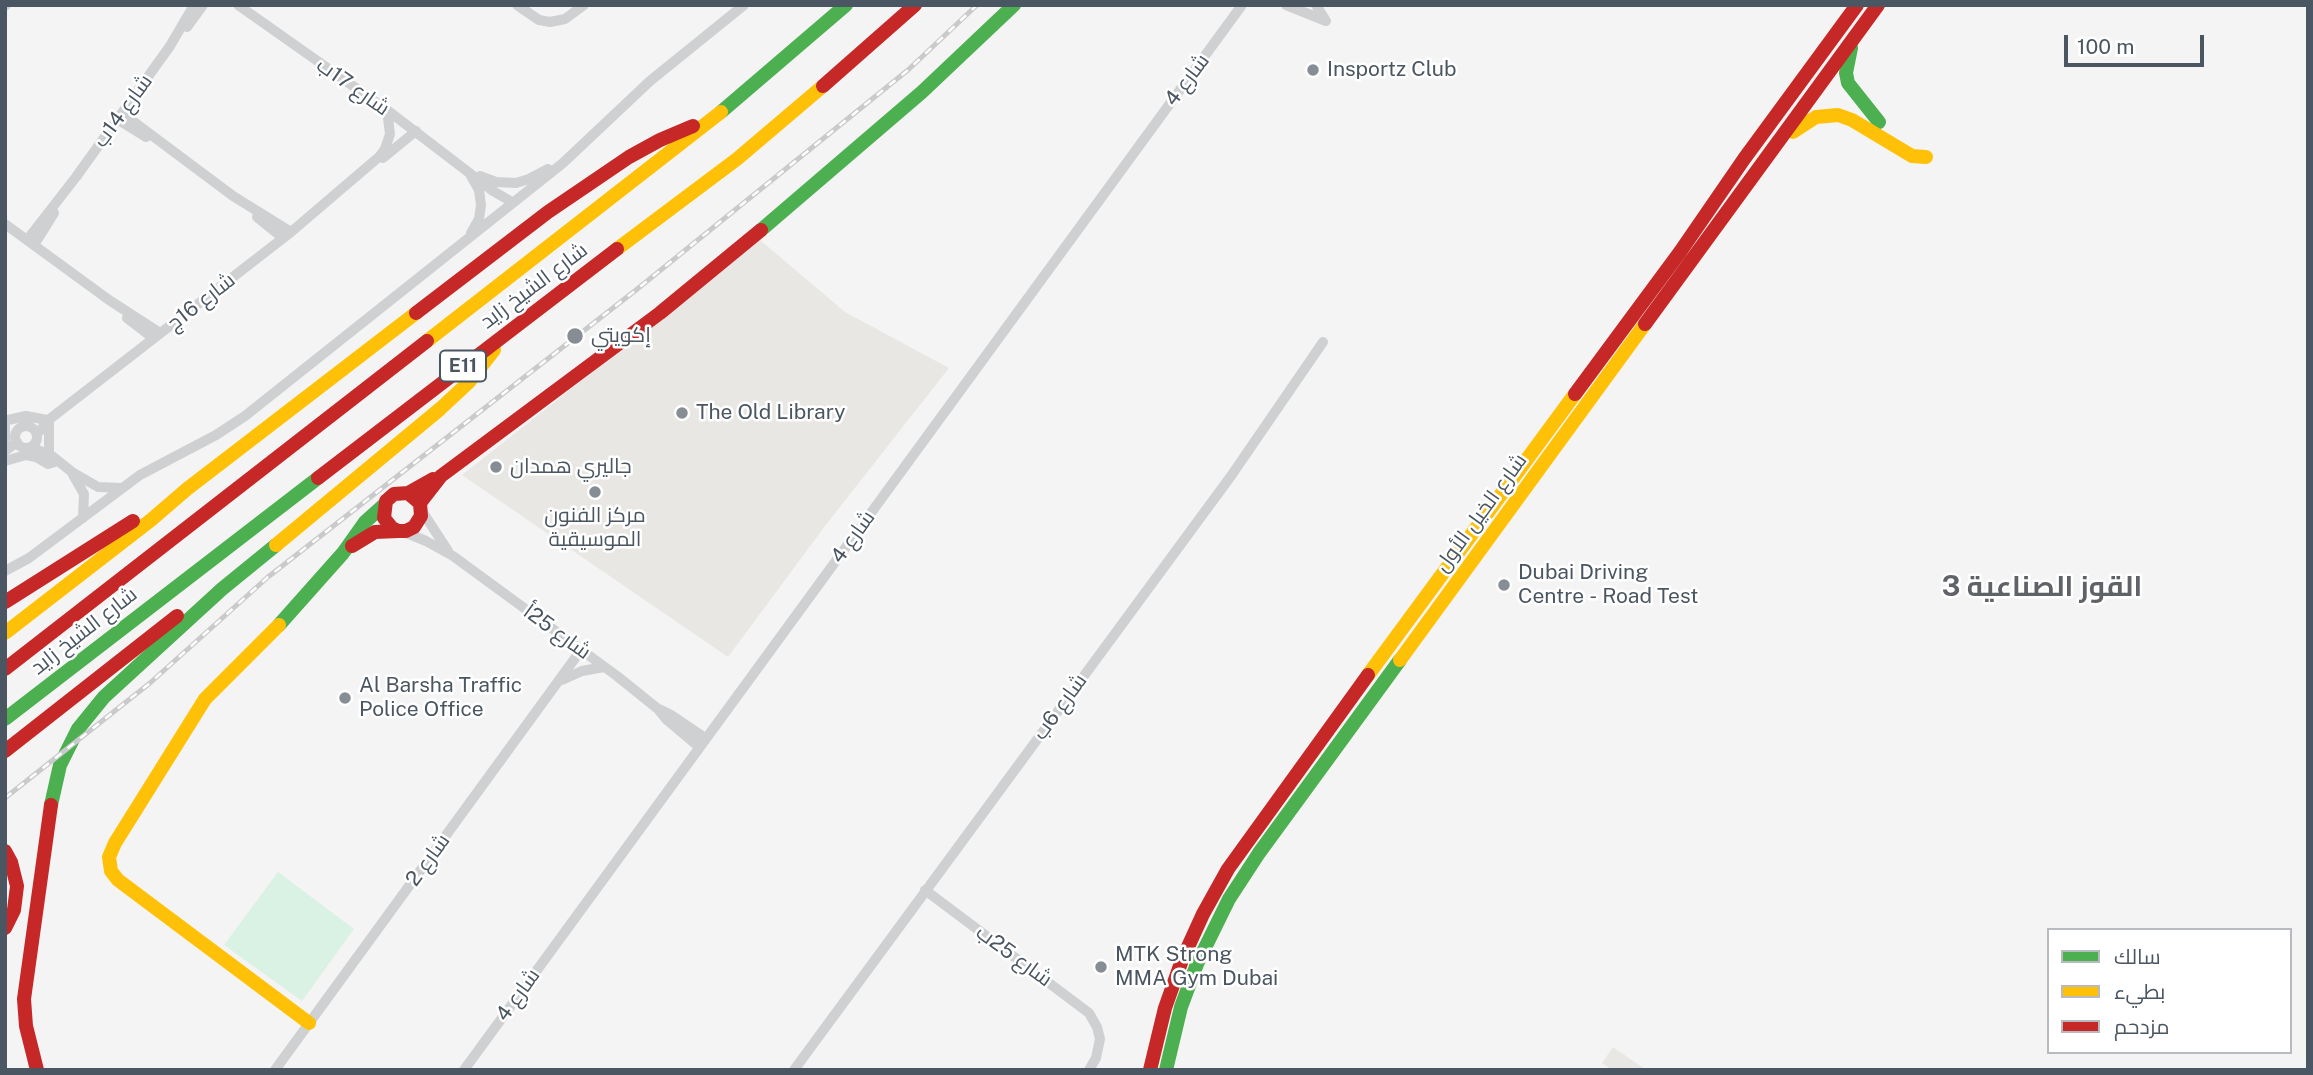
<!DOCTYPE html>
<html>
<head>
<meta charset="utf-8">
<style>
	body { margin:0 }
	#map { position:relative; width:2313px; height:1075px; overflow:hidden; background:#f4f4f4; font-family:"Public Sans",Cairo,sans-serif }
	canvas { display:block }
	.frame { position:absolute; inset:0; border:7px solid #4a5661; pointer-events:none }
	.legend { position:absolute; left:2047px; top:928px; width:245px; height:126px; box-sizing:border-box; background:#fff; border:2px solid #b7bbc0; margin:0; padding:9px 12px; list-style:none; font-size:21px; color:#4a5661 }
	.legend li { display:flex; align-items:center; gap:14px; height:35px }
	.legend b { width:35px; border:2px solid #b7bbc0 }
	.scale { position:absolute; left:2064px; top:35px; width:140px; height:32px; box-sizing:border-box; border:4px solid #4a5661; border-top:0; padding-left:9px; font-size:21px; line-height:24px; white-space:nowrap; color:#4a5661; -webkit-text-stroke:5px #fff; paint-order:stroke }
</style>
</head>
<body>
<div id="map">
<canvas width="2313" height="1075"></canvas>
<div class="frame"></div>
<ul class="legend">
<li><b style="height:9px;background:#4caf50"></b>سالك</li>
<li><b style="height:9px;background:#ffc107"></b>بطيء</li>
<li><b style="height:9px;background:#c62828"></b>مزدحم</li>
</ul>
<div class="scale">100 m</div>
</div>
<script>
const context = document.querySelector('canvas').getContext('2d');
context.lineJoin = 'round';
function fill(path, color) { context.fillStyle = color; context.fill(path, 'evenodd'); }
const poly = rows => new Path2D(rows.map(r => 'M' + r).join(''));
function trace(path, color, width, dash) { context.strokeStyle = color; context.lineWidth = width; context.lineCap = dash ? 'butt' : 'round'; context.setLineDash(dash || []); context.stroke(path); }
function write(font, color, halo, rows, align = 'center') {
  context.font = font + ' "Public Sans",Cairo,sans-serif'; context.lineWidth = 5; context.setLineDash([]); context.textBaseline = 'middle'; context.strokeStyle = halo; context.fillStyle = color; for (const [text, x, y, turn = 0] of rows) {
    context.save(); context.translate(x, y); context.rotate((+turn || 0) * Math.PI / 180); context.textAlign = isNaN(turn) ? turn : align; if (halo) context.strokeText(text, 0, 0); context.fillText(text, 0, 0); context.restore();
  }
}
fill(poly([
	[760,240,845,312,949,368,825,526,728,657,462,475],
	[1613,1047,1646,1070,1612,1070,1602,1063]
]), '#e8e7e3');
fill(poly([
	[278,872,354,929,302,1001,224,945]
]), '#d9f2e3');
trace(poly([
	[238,5,387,110,493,191,512,202],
	[517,5,539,20,550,22,565,19,584,5],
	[1286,5,1326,21],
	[1316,5,1326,21],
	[5,6,6,5],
	[187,27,203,5],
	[122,113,233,196,291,232],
	[117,119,146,137],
	[383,158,416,131],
	[480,176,496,182,516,183,529,179,548,169],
	[257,217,283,238],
	[5,224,109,300,160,333],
	[471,233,479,219,481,205,479,190,471,176],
	[27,240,76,177,170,46,194,5],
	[34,245,54,213],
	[127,318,153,338],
	[8,420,26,416,47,420],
	[49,421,49,452],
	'15 437a11 11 0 1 1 22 0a11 11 0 1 1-22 0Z',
	[5,427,5,439],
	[37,434,51,418,291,232,380,156,385,149,390,134,387,110],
	[31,447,52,456,72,472,98,487,122,488],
	[5,451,17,442],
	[5,461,26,455,36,457,48,464,58,461],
	[72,473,84,494,83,518],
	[422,511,448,551],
	[404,532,426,541,453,556,617,676,658,709,667,720,699,747],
	[5,571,29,558,140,475,216,435,245,416,563,163,650,81,744,5],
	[562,680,582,671,604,667],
	[659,709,671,715,705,738],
	[925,890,1089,1013,1097,1027,1100,1039,1096,1058,1089,1070],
	[275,1070,581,650],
	[464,1070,1242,5],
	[794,1070,1231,476,1323,342]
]), '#ced0d2', 10);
trace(poly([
	[1851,48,1846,73,1848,83,1879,122],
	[721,112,846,5],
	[761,230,922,92,1014,5],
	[279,625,343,553,365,522,384,505],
	[5,719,318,478],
	[51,805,60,765,78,729,104,697,222,589,276,545],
	[1166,1070,1181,1007,1197,964,1229,899,1259,853,1400,660]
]), '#4caf50', 14);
trace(poly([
	[1793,132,1816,117,1838,115,1852,120,1912,156,1926,157],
	[617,249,737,159,823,86],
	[427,341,721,112],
	[276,545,440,409,469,382,494,350],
	[279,625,205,699,115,843,109,857,111,871,118,880,309,1023],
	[5,633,151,520,187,489,416,313],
	[1400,660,1645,324],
	[1368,675,1575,394]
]), '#ffc107', 14);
trace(poly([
	[823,86,915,5],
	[416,313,548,212,629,157,660,140,693,126],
	[1645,324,1878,5],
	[1575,394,1680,252,1744,159,1857,5],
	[318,478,617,249],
	[408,493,420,503,421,516,414,527,406,531,398,531,392,528,384,518,386,501,394,494,408,493,433,479],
	[420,503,441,476,660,313,761,230],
	[352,546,375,532,398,531],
	[5,602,133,521],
	[5,669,427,341],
	[5,751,177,616],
	[5,851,11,862,17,886,14,910,5,928],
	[37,1070,26,1026,24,999,51,805],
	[1150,1070,1165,1008,1182,960,1203,914,1228,869,1368,675]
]), '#c62828', 14);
const rail = poly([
	[5,798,150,683,268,577,636,290,908,70,977,5]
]);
trace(rail, '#c9cacc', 5);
trace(rail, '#fff', 2.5, [8]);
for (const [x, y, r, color] of [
	[1313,70,7,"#868d94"],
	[575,336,9,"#868d94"],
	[682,413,7,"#868d94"],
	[496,467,7,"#868d94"],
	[595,492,7,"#868d94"],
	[1504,585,7,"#868d94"],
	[345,698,7,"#868d94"],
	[1101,967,7,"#868d94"]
]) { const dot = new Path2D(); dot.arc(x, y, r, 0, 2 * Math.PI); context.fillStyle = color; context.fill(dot); trace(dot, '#fff', 2.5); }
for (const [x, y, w] of [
	[463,366,46]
]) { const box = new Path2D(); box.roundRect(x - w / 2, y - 15.5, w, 31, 5); context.fillStyle = '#fff'; context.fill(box); trace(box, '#4a5661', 2); }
write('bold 19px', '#4a5661', null, [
	["E11",463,366]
]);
write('21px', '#4a5661', '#fff', [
	["Insportz Club",1327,70],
	["إكويتي",591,336],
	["The Old Library",696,413],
	["جاليري همدان",510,467],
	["مركز الفنون",595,516,"center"],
	["الموسيقية",595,540,"center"],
	["Dubai Driving",1518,573],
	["Centre - Road Test",1518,597],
	["Al Barsha Traffic",359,686],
	["Police Office",359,710],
	["MTK Strong",1115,955],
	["MMA Gym Dubai",1115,979]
], 'left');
write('21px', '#4a5661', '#fff', [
	["شارع 4",1187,80,-53],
	["شارع 17ب",353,87,35],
	["شارع 14ب",123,111,-54],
	["شارع الشيخ زايد",534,286,-37],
	["شارع 16ج",201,302,-38],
	["شارع الخيل الأول",1481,513,-54],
	["شارع 4",853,537,-54],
	["شارع الشيخ زايد",84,631,-38],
	["شارع 25أ",557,632,36],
	["شارع 6ب",1060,707,-54],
	["شارع 2",428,860,-54],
	["شارع 25ب",1014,956,36],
	["شارع 4",518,995,-54]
]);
write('bold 28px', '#5f6368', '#fff', [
	["القوز الصناعية 3",2042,587]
]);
</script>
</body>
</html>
